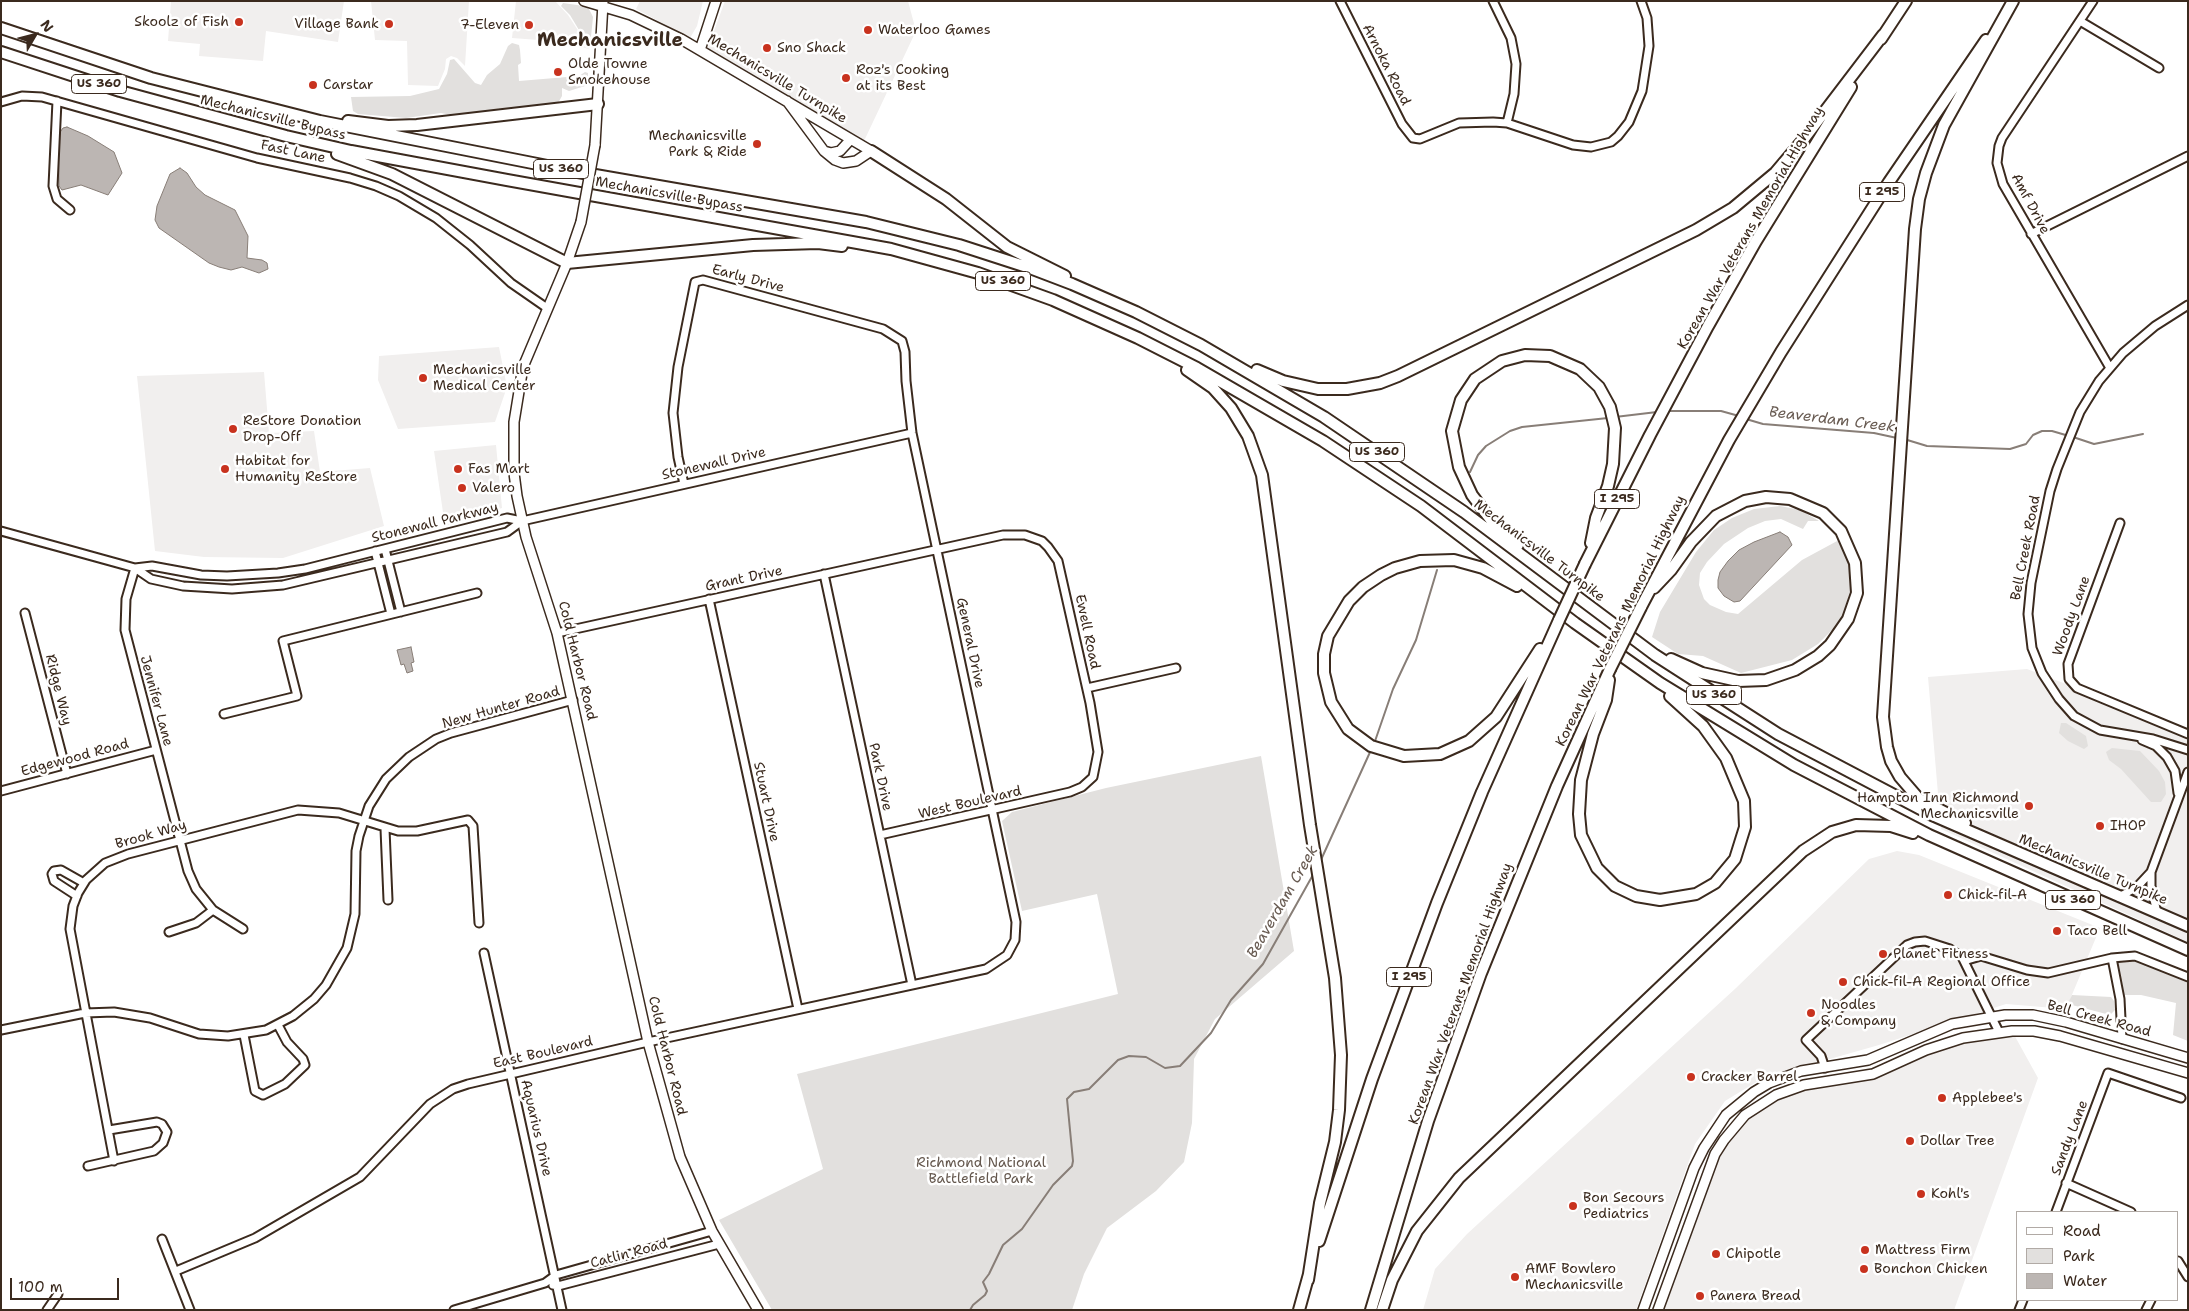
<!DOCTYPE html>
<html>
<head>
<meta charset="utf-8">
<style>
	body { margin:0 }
	#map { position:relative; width:2189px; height:1311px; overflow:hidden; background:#fff; font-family:"Shantell Sans",sans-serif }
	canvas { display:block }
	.frame { position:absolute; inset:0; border:2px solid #3b2a1e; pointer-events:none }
	.legend { position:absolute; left:2016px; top:1211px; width:162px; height:90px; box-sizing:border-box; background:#fff; border:1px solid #b1aaa5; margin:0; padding:6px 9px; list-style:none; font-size:15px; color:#3b2a1e }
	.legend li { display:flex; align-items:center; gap:10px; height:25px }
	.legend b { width:25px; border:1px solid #b1aaa5 }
	.north { position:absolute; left:10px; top:10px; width:50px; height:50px; -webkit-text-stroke:4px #fff; paint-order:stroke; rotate:53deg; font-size:14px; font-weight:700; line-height:20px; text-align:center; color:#3b2a1e }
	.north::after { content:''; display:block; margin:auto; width:18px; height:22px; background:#3b2a1e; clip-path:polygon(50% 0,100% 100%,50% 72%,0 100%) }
	.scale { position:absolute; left:10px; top:1278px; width:109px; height:22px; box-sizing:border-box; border:2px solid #3b2a1e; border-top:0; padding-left:6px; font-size:15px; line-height:18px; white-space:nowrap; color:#3b2a1e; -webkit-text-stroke:4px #fff; paint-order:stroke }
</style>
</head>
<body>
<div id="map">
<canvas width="2189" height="1311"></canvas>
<div class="frame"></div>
<ul class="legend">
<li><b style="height:6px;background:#fff"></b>Road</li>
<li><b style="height:14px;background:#e2e0de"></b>Park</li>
<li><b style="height:14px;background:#bcb6b3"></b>Water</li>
</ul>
<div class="north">N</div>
<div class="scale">100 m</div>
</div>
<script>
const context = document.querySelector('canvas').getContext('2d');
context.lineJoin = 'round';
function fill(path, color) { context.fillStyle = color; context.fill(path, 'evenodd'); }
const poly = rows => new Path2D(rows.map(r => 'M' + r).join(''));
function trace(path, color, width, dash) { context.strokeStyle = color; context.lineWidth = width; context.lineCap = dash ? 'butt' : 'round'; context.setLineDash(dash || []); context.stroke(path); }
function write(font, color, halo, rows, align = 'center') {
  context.font = font + ' "Shantell Sans",sans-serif'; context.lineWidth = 5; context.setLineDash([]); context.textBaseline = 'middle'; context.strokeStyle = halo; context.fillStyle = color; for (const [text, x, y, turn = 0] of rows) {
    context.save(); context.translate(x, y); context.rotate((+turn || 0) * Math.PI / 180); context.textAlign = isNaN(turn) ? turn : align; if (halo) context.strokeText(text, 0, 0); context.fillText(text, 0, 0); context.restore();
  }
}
fill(poly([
	[171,1,344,1,338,42,266,31,263,61,199,56,200,44,168,41],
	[371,1,469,1,465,66,457,58,451,56,446,59,445,69,438,86,408,85,407,41,375,40],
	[516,1,556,2,568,15,583,38,590,40,589,49,565,42,512,38],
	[640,1,703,1,697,26,690,38,636,9],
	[725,1,908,1,916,31,864,141,707,50],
	[499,347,507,387,495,422,398,429,378,380,379,356],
	[264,372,269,433,314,431,320,472,370,468,384,526,283,558,204,557,155,551,137,376],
	[496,445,502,508,445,526,434,451],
	[2027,669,2188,731,2188,942,1941,829,1928,677],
	[1897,851,1919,855,2100,928,2066,1009,2006,1004,1879,1045,1763,1078,1725,1101,1695,1144,1636,1310,1423,1310,1435,1269,1467,1234,1736,988,1869,859],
	[2012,1031,2038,1078,1954,1310,1658,1310,1708,1169,1734,1127,1776,1095,1860,1077,1926,1050]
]), '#f1efee');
fill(poly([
	[563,3,584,6,589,9,593,17,591,37,582,35,570,15,561,6],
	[512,43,519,45,520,50,521,63,518,65,519,81,579,76,585,72,588,73,588,80,585,86,569,91,562,88,562,96,558,103,457,116,441,113,406,118,358,114,353,111,351,97,410,96,439,89,447,74,450,60,454,59,475,83,481,85,487,75,500,64,508,46],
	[1780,506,1800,510,1819,521,1808,521,1803,529,1781,519,1765,521,1748,528,1724,544,1707,562,1700,573,1699,585,1704,599,1710,605,1726,612,1738,614,1802,560,1839,540,1846,552,1850,572,1850,591,1843,615,1835,627,1818,644,1792,660,1741,673,1703,656,1678,654,1652,637,1660,612,1696,552,1714,530,1732,518,1754,509],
	[2061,723,2066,723,2086,736,2088,746,2084,749,2068,741,2059,733],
	[2112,748,2140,751,2159,771,2165,782,2166,794,2161,802,2151,802,2121,769,2109,760,2106,752],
	[1261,756,1294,951,1215,1019,1194,1059,1192,1123,1184,1162,1156,1191,1107,1228,1084,1274,1072,1310,772,1310,719,1220,823,1169,797,1074,1118,994,1097,894,1022,911,1002,821,1012,812,1106,788],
	[2134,959,2188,981,2188,1041,2173,1035,2176,1003,2141,995,2123,995,2117,963,2118,961],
	[2072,995,2111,997,2114,1001,2115,1010,2110,1015,2072,1005,2069,1001]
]), '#e2e0de');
const water = poly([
	[67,127,88,136,114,152,122,173,108,195,81,185,62,190,59,186,58,135,63,128,67,127],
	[180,168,187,173,196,187,205,195,235,210,248,236,247,258,262,260,267,263,268,269,259,273,242,267,231,270,219,267,209,263,159,228,155,220,157,206,170,174,180,168],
	[1780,532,1788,537,1792,545,1740,601,1734,602,1724,596,1718,588,1718,580,1720,572,1728,561,1739,550,1754,542,1780,532],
	[411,647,414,662,411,663,413,671,407,673,404,664,401,665,397,650,411,647]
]);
fill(water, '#bcb6b3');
trace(water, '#887e77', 1);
trace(poly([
	[1667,411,1721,411,1739,416],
	[1615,417,1657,412],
	[1746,419,1763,424,1874,433,1897,438],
	[2073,437,2094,444,2143,434],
	[1904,439,1927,446,2010,449,2026,444,2033,435,2042,431,2052,431,2069,436],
	[1470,472,1478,455,1486,446,1510,431,1522,427,1608,418],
	[1374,744,1393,689,1416,640,1437,570],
	[1320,862,1371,750],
	[970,1310,973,1305,985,1295,987,1291,983,1282,989,1274,1003,1245,1022,1229,1053,1185,1072,1166,1073,1161,1067,1099,1074,1092,1089,1089,1118,1060,1129,1056,1146,1057,1165,1068,1180,1066,1211,1033,1231,1000,1263,964,1314,873]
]), '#887e77', 2);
const minor = poly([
	[1340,1,1402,124,1413,138,1420,139,1459,123,1493,122,1507,123,1573,145,1591,147,1611,142,1618,136,1629,122,1642,91,1649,46,1647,18,1641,1],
	[1493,1,1511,38,1516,64,1514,94,1507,123],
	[2093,1,2002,138,1999,146,1997,163,2003,184,2110,368],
	[2080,21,2159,68],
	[57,101,53,186,57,199,70,210],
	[1,102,22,96,42,97,257,158,350,178,376,186,399,196,436,218,470,245,511,283,547,308],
	[2031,234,2188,156],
	[2188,305,2155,326,2123,353,2099,381,2080,412,2057,469,2050,491,2031,583,2028,614,2032,648,2042,673,2059,699,2074,716,2100,730,2153,739,2188,750],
	[2120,523,2068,664,2069,679,2077,688,2188,734],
	[1,531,135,568,151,579,183,586,232,589,283,585,507,532,522,521,912,433],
	[385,549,401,612],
	[375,551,391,614],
	[135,568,152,566,201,575,227,576,278,573,305,569,507,518,522,521],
	[135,568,126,599,125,630,188,871,196,889,213,910,243,929],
	[824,574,912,985],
	[709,599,798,1009],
	[25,613,67,774],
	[557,633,1003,535,1025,535,1042,541,1048,547,1058,561,1090,703,1098,752,1093,777,1082,787,1070,792,880,835],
	[1087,688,1176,668],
	[224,714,297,696,283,641,477,593],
	[2142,740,2156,746,2167,757,2175,771,2178,793],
	[1,791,156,750],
	[385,829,388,900],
	[2151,872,2151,886,2157,913],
	[77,896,54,881,52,874,54,871,61,870,84,883],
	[2119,897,2137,887,2151,872,2188,772],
	[169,932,196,923,213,910],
	[484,953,562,1310],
	[2112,958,2120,999,2122,1039],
	[1964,961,1981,956,2027,970,2048,973,2112,958,2135,956,2188,977],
	[1,1030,85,1013,114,1012,150,1018,199,1034,228,1036,266,1030,293,1016,314,999,326,985,347,948,355,914,356,851,359,836,369,806,386,779,409,757,436,739,451,733,573,700],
	[244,1035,255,1091,263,1095,285,1084,305,1065,303,1059,287,1042,278,1025],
	[1825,1068,1821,1056,1806,1040,1907,945,1915,942,1925,941,1950,949,1962,957,1999,1032],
	[114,1161,70,929,73,906,78,893,86,880,105,863,128,854,298,810,339,813,398,831,417,831,468,820,473,826,479,923],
	[88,1166,154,1151,163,1143,167,1132,162,1124,157,1122,109,1130],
	[2066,1183,2131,1212],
	[2056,1212,2108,1073,2181,1098],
	[162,1239,190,1310],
	[2178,1261,2188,1277],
	[176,1271,255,1238,360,1177,430,1104,453,1089,468,1084,648,1042,986,969,1007,955,1015,940,1016,922,912,433,906,381,905,352,902,341,883,329,703,280,695,282,678,367,673,413,678,457,684,484],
	[553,1285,558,1286,719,1244],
	[47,1310,58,1294],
	[454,1310,545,1283,556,1275,712,1231],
	[2019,1310,2023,1300],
	[2146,1310,2151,1300]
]);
const major = poly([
	[584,1,631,15,681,39,871,151,856,161,843,163,835,160,824,151,787,101],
	[700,50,716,1],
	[595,145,603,3],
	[824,151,831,153,840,151,851,139],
	[581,222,567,263,523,367,514,422,514,473,517,496,526,537,557,633,648,1042,680,1157,712,1231,758,1310],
	[1643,1310,1694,1168,1704,1148,1726,1115,1754,1092,1769,1083,1801,1071,1868,1060,1952,1024,2005,1015,2033,1015,2066,1022,2188,1058],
	[1658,1310,1715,1154,1724,1140,1745,1115,1776,1095,1804,1085,1873,1074,1926,1050,1963,1038,2012,1031,2034,1031,2060,1036,2188,1073]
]);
const highway = poly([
	[1,28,151,78,320,121,578,172,866,222,959,245,1030,268,1072,284,1136,312,1201,345,1324,417,1464,512,1655,655,1778,734,1932,815,2188,926],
	[1881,39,1906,1],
	[1,52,120,91,286,136,351,151,507,180,891,249,978,273,1053,300,1138,338,1197,368,1323,441,1421,506,1575,623,1660,683,1794,765,1929,835,2188,950],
	[348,121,388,126,417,125,598,104],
	[871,151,946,199,1007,247,1065,276],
	[337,154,392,174,567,263,753,245,818,243,842,246],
	[1187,370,1213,388,1231,408,1248,436,1262,475,1310,825,1335,978,1341,1055,1339,1110,1335,1142,1320,1203,1308,1280],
	[1257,370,1283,381,1318,389,1347,389,1380,383,1398,376,1696,230,1733,208,1775,173,1803,140,1883,35],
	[1518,545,1491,520,1472,495,1459,467,1452,431,1461,400,1475,379,1502,361,1525,355,1550,356,1580,369,1599,387,1610,407,1615,428,1613,464,1608,486,1596,518,1591,543],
	[1585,564,1650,435,1708,326,1756,241,1851,87],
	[1517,586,1483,568,1454,560,1420,561,1395,568,1381,575,1363,587,1349,601,1328,636,1324,654,1324,673,1331,702,1348,729,1371,746,1404,756,1440,754,1469,741,1496,717,1540,649],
	[1654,588,1671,570,1691,542,1716,516,1745,501,1766,497,1790,499,1823,513,1841,531,1855,563,1857,593,1848,619,1830,645,1818,656,1795,670,1766,680,1738,681,1702,673,1671,659],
	[1641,607,1729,440,1781,352,1889,182,1986,40],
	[1609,680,1606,700,1593,734,1581,780,1579,814,1581,835,1597,868,1615,886,1636,896,1660,900,1696,894,1715,883,1735,859,1745,827,1744,801,1726,758,1703,726,1670,696],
	[1965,823,1919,799,1900,777,1891,761,1887,747,1883,717,1915,229,1919,199,1926,173,1944,125,2013,1],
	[1319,1241,1372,1079,1437,903,1482,792,1559,620],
	[1299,1310,1309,1274],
	[1371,1310,1428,1121,1481,973,1557,786,1610,669],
	[1382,1310,1392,1280,1417,1231,1459,1178,1803,851,1832,832,1856,825,1891,826,1913,833]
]);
trace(minor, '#3b2a1e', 11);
trace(major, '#3b2a1e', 12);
trace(highway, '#3b2a1e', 14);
trace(minor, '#fff', 7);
trace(major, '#fff', 9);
trace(highway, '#fff', 10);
const majorBridge = poly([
	[581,222,595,145]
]);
const highwayBridge = poly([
	[1559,620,1585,564],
	[1610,669,1641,607]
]);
trace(majorBridge, '#3b2a1e', 12, []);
trace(highwayBridge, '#3b2a1e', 14, []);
trace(majorBridge, '#fff', 9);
trace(highwayBridge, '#fff', 10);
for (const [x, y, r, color] of [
	[239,22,5,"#c8321e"],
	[389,24,5,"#c8321e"],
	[529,25,5,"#c8321e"],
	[868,30,5,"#c8321e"],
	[767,48,5,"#c8321e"],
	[558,72,5,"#c8321e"],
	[846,78,5,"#c8321e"],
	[313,85,5,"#c8321e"],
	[757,144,5,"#c8321e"],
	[423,378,5,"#c8321e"],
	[233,429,5,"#c8321e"],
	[225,469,5,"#c8321e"],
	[458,469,5,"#c8321e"],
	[462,488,5,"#c8321e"],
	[2029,806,5,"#c8321e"],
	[2100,826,5,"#c8321e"],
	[1948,895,5,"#c8321e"],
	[2057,931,5,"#c8321e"],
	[1883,954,5,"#c8321e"],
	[1843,982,5,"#c8321e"],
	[1811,1013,5,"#c8321e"],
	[1691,1077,5,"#c8321e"],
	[1942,1098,5,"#c8321e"],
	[1910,1141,5,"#c8321e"],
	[1921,1194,5,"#c8321e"],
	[1573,1206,5,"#c8321e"],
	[1865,1250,5,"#c8321e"],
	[1716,1254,5,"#c8321e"],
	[1864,1269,5,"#c8321e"],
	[1515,1277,5,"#c8321e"],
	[1700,1296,5,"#c8321e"]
]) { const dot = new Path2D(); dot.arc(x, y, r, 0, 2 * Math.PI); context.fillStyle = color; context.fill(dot); trace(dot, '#fff', 2); }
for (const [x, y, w] of [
	[99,84,55],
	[561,169,55],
	[1882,192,45],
	[1003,281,55],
	[1377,452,55],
	[1617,499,45],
	[1714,695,55],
	[2073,900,55],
	[1409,977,45]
]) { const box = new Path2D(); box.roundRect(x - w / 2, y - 9.5, w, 19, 4); context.fillStyle = '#fff'; context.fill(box); trace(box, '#3b2a1e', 1); }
write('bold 12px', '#3b2a1e', null, [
	["US 360",99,84],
	["US 360",561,169],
	["I 295",1882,192],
	["US 360",1003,281],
	["US 360",1377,452],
	["I 295",1617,499],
	["US 360",1714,695],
	["US 360",2073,900],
	["I 295",1409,977]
]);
write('14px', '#3b2a1e', '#fff', [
	["Skoolz of Fish",229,22,"right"],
	["Village Bank",379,24,"right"],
	["7-Eleven",519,25,"right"],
	["Waterloo Games",878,30],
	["Sno Shack",777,48],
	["Olde Towne",568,64],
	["Smokehouse",568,80],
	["Roz's Cooking",856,70],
	["at its Best",856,86],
	["Carstar",323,85],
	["Mechanicsville",747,136,"right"],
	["Park & Ride",747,152,"right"],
	["Mechanicsville",433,370],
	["Medical Center",433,386],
	["ReStore Donation",243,421],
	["Drop-Off",243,437],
	["Habitat for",235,461],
	["Humanity ReStore",235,477],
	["Fas Mart",468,469],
	["Valero",472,488],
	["Hampton Inn Richmond",2019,798,"right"],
	["Mechanicsville",2019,814,"right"],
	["IHOP",2110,826],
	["Chick-fil-A",1958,895],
	["Taco Bell",2067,931],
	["Planet Fitness",1893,954],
	["Chick-fil-A Regional Office",1853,982],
	["Noodles",1821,1005],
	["& Company",1821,1021],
	["Cracker Barrel",1701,1077],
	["Applebee's",1952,1098],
	["Dollar Tree",1920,1141],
	["Kohl's",1931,1194],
	["Bon Secours",1583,1198],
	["Pediatrics",1583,1214],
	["Mattress Firm",1875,1250],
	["Chipotle",1726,1254],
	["AMF Bowlero",1525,1269],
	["Mechanicsville",1525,1285],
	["Bonchon Chicken",1874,1269],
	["Panera Bread",1710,1296]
], 'left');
write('14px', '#3b2a1e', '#fff', [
	["Arnoka Road",1386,65,63],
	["Mechanicsville Turnpike",777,79,31],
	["Mechanicsville Bypass",273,118,14],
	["Fast Lane",293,152,12],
	["Mechanicsville Bypass",669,195,10],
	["Amf Drive",2030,204,62],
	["Korean War Veterans Memorial Highway",1751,228,-60],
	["Early Drive",748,279,15],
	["Stonewall Drive",714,464,-13],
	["Stonewall Parkway",435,523,-14],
	["Bell Creek Road",2026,548,-79],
	["Mechanicsville Turnpike",1539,551,37],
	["Grant Drive",744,579,-12],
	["Woody Lane",2072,616,-70],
	["Korean War Veterans Memorial Highway",1621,621,-64],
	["Ewell Road",1087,632,78],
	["General Drive",970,643,78],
	["Cold Harbor Road",577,661,76],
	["Ridge Way",58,690,76],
	["Jennifer Lane",156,701,75],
	["New Hunter Road",501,708,-16],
	["Edgewood Road",75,758,-15],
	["Park Drive",880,777,78],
	["Stuart Drive",766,802,78],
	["West Boulevard",970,803,-13],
	["Brook Way",151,835,-16],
	["Mechanicsville Turnpike",2093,870,23],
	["Korean War Veterans Memorial Highway",1461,994,-70],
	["Bell Creek Road",2099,1019,15],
	["East Boulevard",543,1053,-13],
	["Cold Harbor Road",667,1056,76],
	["Aquarius Drive",536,1128,77],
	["Sandy Lane",2070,1138,-69],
	["Catlin Road",629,1254,-15]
]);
write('14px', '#65584e', '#fff', [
	["Richmond National",981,1163],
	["Battlefield Park",981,1179]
]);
write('italic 15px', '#685b52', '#fff', [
	["Beaverdam Creek",1832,420,7],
	["Beaverdam Creek",1283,902,-60]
]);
write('bold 19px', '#3b2a1e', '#fff', [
	["Mechanicsville",610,41]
]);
</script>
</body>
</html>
